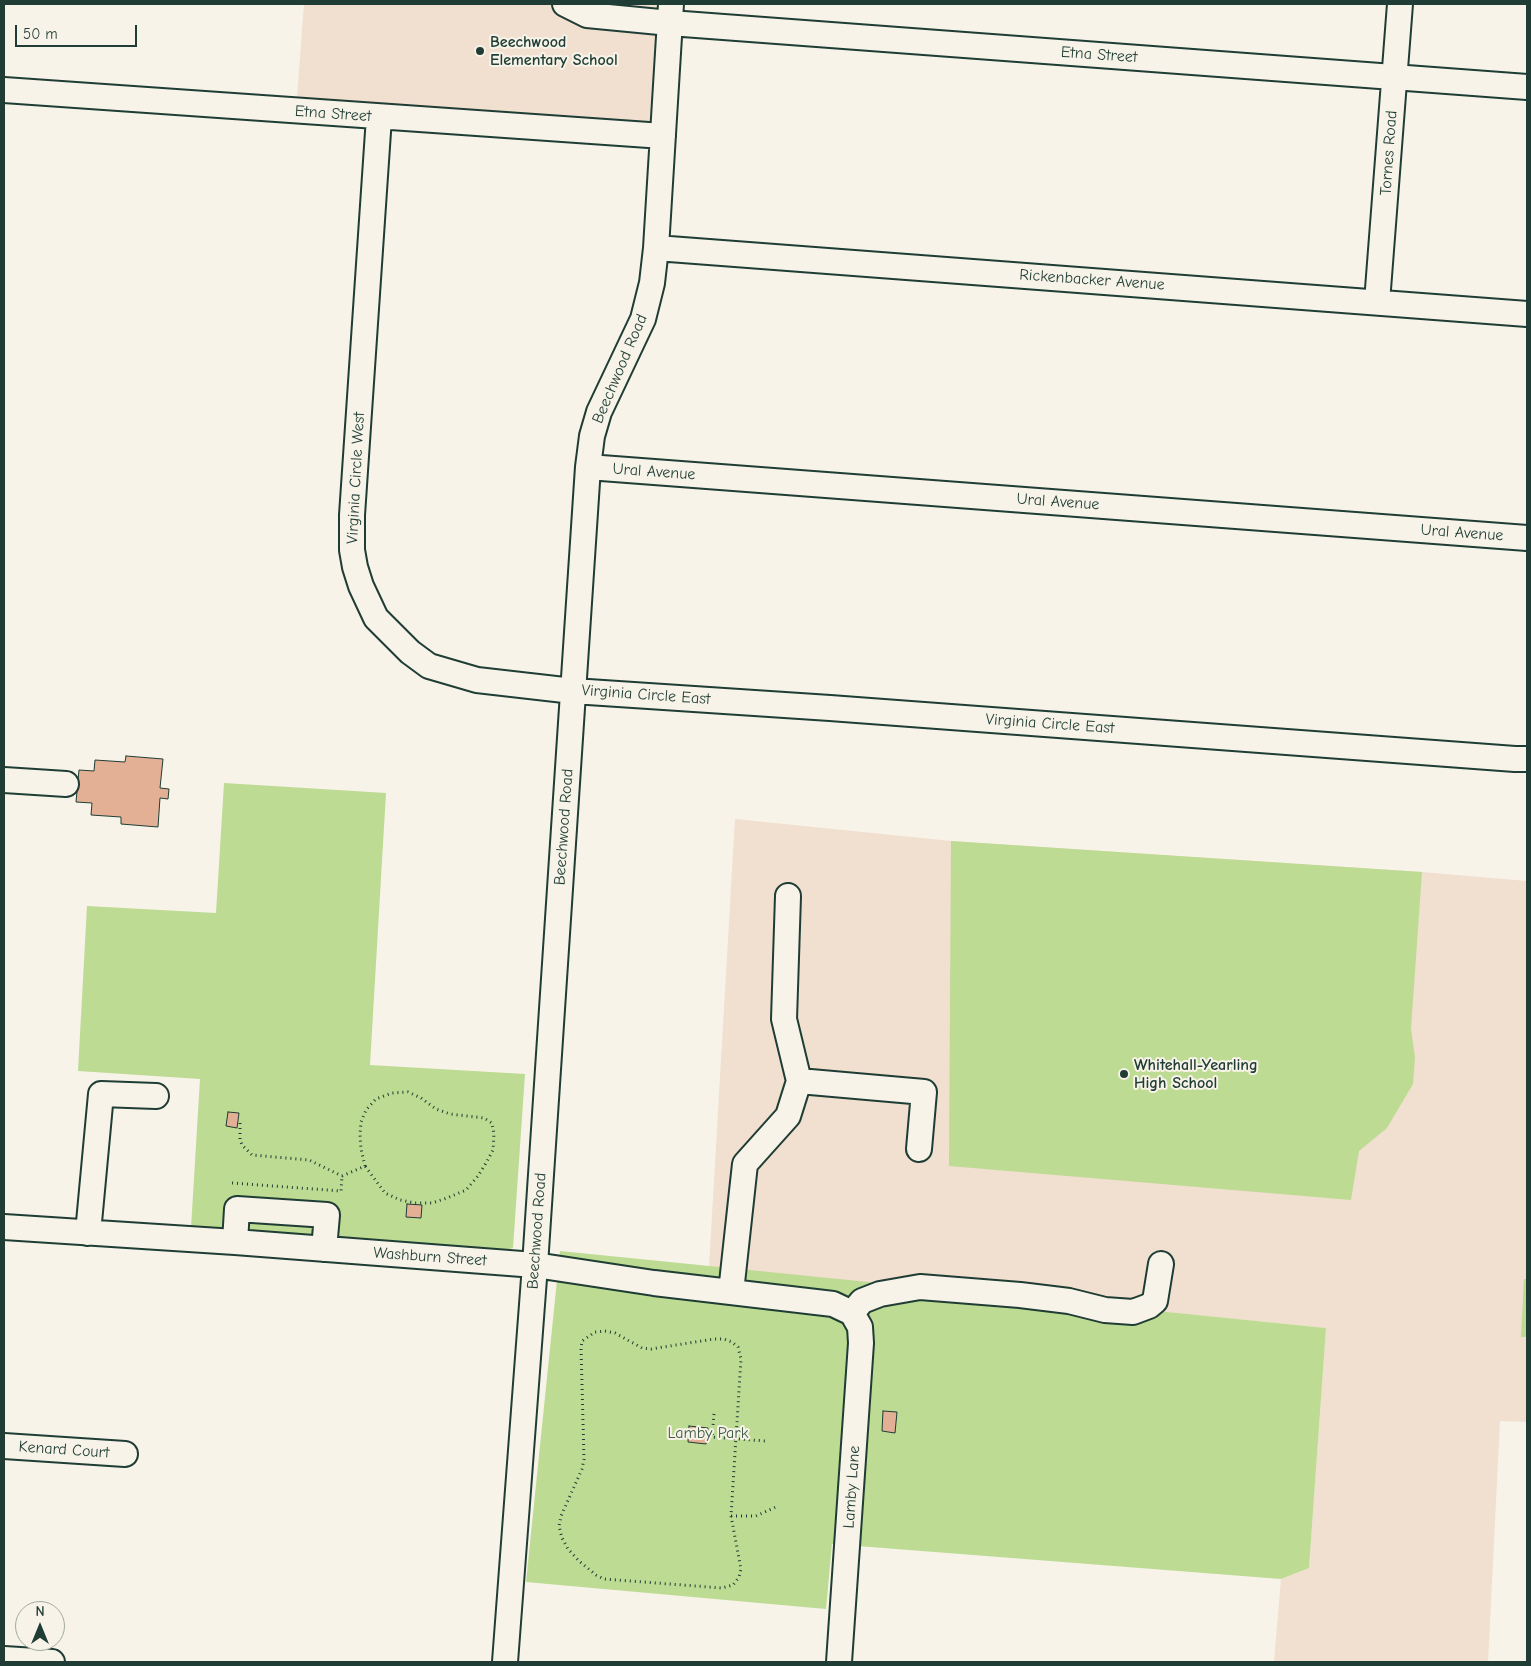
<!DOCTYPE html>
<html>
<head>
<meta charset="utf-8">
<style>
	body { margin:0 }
	#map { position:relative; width:1531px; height:1666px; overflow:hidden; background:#f7f3e8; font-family:"Comic Neue",sans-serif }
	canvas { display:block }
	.frame { position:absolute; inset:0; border:5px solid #1f3d34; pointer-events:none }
	.north { position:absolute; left:15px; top:1601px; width:50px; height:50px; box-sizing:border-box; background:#f7f3e8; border:1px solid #a1aaa0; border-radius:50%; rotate:0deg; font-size:14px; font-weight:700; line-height:20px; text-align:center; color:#1f3d34 }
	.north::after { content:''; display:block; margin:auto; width:18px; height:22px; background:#1f3d34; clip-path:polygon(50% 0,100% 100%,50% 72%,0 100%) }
	.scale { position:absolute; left:15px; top:25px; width:122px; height:22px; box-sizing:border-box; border:2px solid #1f3d34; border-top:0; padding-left:6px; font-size:15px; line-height:18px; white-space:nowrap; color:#1f3d34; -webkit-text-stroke:4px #f7f3e8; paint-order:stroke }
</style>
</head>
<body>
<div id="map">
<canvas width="1531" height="1666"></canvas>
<div class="frame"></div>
<div class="north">N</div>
<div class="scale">50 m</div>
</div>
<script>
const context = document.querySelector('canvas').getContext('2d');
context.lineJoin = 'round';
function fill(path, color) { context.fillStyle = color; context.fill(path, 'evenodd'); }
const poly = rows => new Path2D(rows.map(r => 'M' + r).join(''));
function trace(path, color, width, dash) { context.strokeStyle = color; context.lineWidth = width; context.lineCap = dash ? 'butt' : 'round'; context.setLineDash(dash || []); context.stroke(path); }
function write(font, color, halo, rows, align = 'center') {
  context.font = font + ' "Comic Neue",sans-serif'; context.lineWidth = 4; context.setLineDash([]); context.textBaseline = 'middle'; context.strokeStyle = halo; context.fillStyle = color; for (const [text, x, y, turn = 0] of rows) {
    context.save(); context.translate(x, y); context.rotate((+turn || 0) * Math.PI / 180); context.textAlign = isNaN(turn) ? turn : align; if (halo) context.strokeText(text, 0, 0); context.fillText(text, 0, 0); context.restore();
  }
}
fill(poly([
	[304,4,663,4,654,123,297,98],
	[735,819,951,841,1422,872,1527,881,1527,1422,1500,1421,1488,1662,1274,1662,1281,1579,1309,1568,1326,1328,709,1267]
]), '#f1dfcf');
fill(poly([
	[224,783,386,793,370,1065,525,1074,513,1248,503,1251,191,1228,200,1079,78,1071,87,906,216,913],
	[951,841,1422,872,1411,1028,1415,1058,1413,1084,1387,1128,1359,1151,1351,1200,949,1166],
	[560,1251,1326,1328,1309,1568,1281,1579,832,1544,826,1609,526,1582],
	[1524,1279,1527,1279,1527,1337,1521,1337]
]), '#bddb93');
const building = poly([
	[126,756,163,759,160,788,169,789,168,799,160,798,158,827,121,824,121,817,91,815,92,803,76,802,79,770,94,771,95,760,125,762,126,756],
	[228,1112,239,1113,237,1128,226,1126,228,1112],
	[407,1204,422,1205,421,1218,406,1217,407,1204],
	[883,1411,897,1412,895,1433,882,1431,883,1411],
	[689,1426,708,1428,706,1444,688,1442,689,1426]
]);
fill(building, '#e3b096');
trace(building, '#1f3d34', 1);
const minor = poly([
	[565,4,587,15,670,23,1527,87],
	[4,90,663,136],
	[379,117,352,515,352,550,355,567,361,586,376,618,410,652,429,666,477,680,573,691,830,708,1515,759,1527,759],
	[656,248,1527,314],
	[1377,302,1400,4],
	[588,467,1527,538],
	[4,780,66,784],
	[799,1081,924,1092,919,1149],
	[4,1227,235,1242,535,1265,654,1283,833,1304,852,1313],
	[88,1233,101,1094,156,1096],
	[235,1242,237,1209,327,1215,324,1249],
	[731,1292,745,1164,788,1116,799,1081,784,1019,788,896],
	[852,1313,862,1301,880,1294,920,1287,1020,1295,1069,1301,1105,1310,1133,1312,1149,1306,1155,1301,1161,1264],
	[4,1446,125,1454],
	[4,1659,52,1662],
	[505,1662,535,1265,588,467,592,436,599,412,643,319,652,283,656,248,671,4],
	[839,1662,861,1343,860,1327,852,1313]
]);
trace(minor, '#1f3d34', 28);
trace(poly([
	[240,1123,240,1139,242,1145,252,1155,309,1160,342,1176],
	[342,1176,365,1166,361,1149,360,1135,361,1122,366,1110,376,1099,392,1093,408,1092,421,1098,436,1109,450,1114,484,1118,492,1123,494,1134,493,1150,486,1163,478,1176,466,1190,447,1198,432,1203,415,1203,400,1200,385,1193,365,1166],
	[232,1183,341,1191,342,1176],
	[605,1331,615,1333,642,1348,651,1349,714,1339,724,1339,732,1342,738,1347,741,1359,731,1516,741,1569,739,1577,733,1585,722,1588,604,1579,596,1575,579,1561,568,1549,562,1538,559,1526,561,1516,582,1469,584,1459,581,1348,582,1341,595,1332,605,1331],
	[714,1414,712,1437,765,1441],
	[731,1516,756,1516,778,1506]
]), '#1f3d34', 3, [1, 4]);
trace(minor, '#f7f3e8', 24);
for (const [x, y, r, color] of [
	[480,51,5,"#1f3d34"],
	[1124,1074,5,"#1f3d34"]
]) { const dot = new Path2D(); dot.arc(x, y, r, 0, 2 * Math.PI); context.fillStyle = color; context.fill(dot); trace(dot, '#f7f3e8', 2); }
write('bold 16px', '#1f3d34', '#f7f3e8', [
	["Beechwood",490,42],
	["Elementary School",490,60],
	["Whitehall-Yearling",1134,1065],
	["High School",1134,1083]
], 'left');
write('16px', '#1f3d34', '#f7f3e8', [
	["Etna Street",1099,55,4],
	["Etna Street",333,114,4],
	["Tornes Road",1389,153,-86],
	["Rickenbacker Avenue",1092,280,4],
	["Beechwood Road",620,369,-67],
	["Ural Avenue",654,472,4],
	["Virginia Circle West",356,478,-87],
	["Ural Avenue",1058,502,4],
	["Ural Avenue",1462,533,4],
	["Virginia Circle East",646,695,4],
	["Virginia Circle East",1050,724,4],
	["Beechwood Road",564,827,-86],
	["Beechwood Road",537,1231,-86],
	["Washburn Street",430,1257,4],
	["Kenard Court",64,1450,4],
	["Lamby Lane",852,1487,-86]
]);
write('16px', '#3f5d47', '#f7f3e8', [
	["Lamby Park",708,1433]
]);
</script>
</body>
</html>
